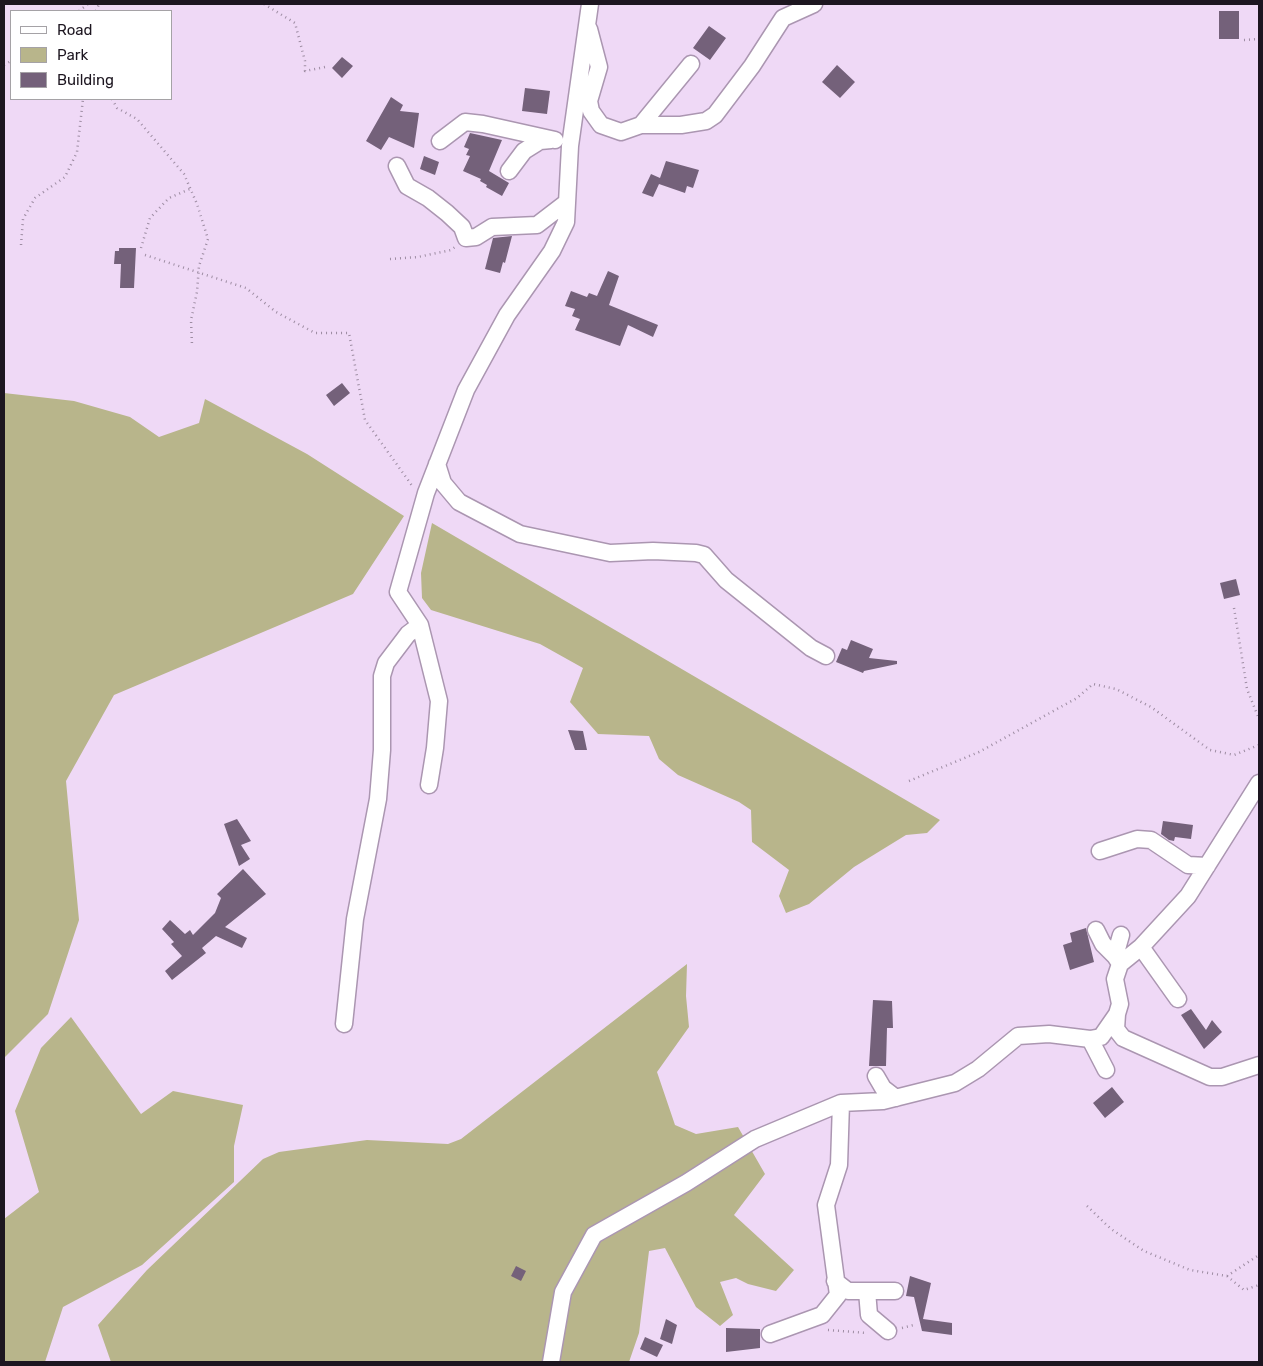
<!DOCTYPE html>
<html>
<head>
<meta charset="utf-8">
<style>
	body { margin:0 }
	#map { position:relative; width:1263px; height:1366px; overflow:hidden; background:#efd9f6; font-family:Rubik,sans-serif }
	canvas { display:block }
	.frame { position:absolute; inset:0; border:5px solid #1d1620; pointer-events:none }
	.legend { position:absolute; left:10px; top:10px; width:162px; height:90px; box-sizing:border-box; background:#fff; border:1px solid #a5a2a6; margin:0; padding:6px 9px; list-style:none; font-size:15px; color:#1d1620 }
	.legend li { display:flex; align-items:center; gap:10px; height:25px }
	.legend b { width:25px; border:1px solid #a5a2a6 }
</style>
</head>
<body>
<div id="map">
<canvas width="1263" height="1366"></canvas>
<div class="frame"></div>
<ul class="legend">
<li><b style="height:6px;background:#fff"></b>Road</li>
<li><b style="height:14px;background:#b8b58b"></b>Park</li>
<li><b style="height:14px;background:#74617a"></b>Building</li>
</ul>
</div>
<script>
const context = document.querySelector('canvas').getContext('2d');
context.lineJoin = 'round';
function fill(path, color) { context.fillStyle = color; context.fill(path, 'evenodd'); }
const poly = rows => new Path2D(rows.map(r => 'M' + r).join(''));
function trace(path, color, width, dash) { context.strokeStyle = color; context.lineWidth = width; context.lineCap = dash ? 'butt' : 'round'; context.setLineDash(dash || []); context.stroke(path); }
fill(poly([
	[4,393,74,401,130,417,159,437,199,423,205,399,307,454,404,516,353,594,114,695,66,781,79,920,48,1014,4,1058],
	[432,523,940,820,927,833,906,835,854,867,809,904,786,913,779,896,789,870,752,842,751,810,739,802,678,775,659,759,649,736,598,734,570,702,583,668,540,644,431,610,422,598,421,573],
	[687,964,686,996,689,1027,657,1072,675,1125,696,1134,738,1127,765,1174,734,1215,794,1270,776,1291,748,1284,736,1278,720,1282,733,1315,720,1326,696,1307,665,1248,649,1251,639,1333,629,1362,111,1362,98,1325,147,1270,263,1159,279,1152,367,1140,448,1144,461,1139],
	[71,1017,141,1114,173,1091,243,1105,234,1146,234,1182,142,1265,63,1307,45,1362,4,1362,4,1219,39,1192,15,1111,41,1048]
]), '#b8b58b');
fill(poly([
	[1219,11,1239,11,1239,39,1219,39],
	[709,26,726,38,710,60,693,48],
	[342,57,353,66,342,78,332,68],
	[837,65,855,82,840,98,822,82],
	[525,88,550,91,547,114,522,111],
	[391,97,403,105,400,111,419,113,414,148,389,137,381,150,366,141],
	[470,133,502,140,489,171,509,183,502,196,486,187,487,185,480,181,481,179,463,171,470,156,466,155,469,149,464,147],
	[424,156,439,162,435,175,420,169],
	[666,161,699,170,693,188,687,186,685,193,659,184,653,197,642,193,651,174,660,178],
	[512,236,505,263,503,262,500,273,485,269,493,238],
	[119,248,136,248,134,288,120,288,121,264,114,264,115,251,119,251],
	[608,271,619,276,609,305,658,325,653,337,628,325,620,346,575,330,580,319,572,316,575,309,565,306,571,291,587,297,589,293,597,296],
	[342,383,350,393,334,406,326,395],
	[1236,579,1240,595,1224,599,1220,583],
	[851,640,873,649,869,658,897,661,897,664,864,671,863,673,836,662,842,648,847,650],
	[568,730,583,731,587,750,575,750],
	[237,819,251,841,241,845,250,859,239,866,224,824],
	[1163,821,1193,825,1191,839,1175,837,1174,841,1169,840,1161,834],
	[243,869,266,894,225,927,247,938,242,948,216,936,202,948,206,953,172,980,165,971,182,956,171,944,174,942,162,929,170,920,185,934,190,930,193,935,215,913,221,898,217,894],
	[1086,928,1094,962,1070,970,1063,945,1072,942,1070,933],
	[873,1000,892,1001,893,1028,887,1028,886,1066,869,1066],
	[1191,1009,1206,1030,1212,1020,1222,1032,1204,1049,1181,1015],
	[1112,1087,1124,1102,1105,1118,1093,1103],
	[516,1266,526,1271,521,1281,511,1276],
	[910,1276,931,1283,923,1319,952,1323,952,1335,922,1331,914,1297,906,1296],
	[666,1319,677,1325,672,1344,660,1339],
	[726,1328,760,1329,760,1348,726,1352],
	[645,1337,663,1345,657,1357,640,1349]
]), '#74617a');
const minor = poly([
	[589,29,599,67,589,101,591,111,601,125,621,132,641,125,691,64],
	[641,125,681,125,706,121,715,115,752,66,783,18,814,4],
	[440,141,465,122,483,124,555,140],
	[397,166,407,186,428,198,447,213,462,227,466,238,476,237,492,227,537,225,567,202],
	[509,171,524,151,540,141,551,140],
	[437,464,443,483,459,502,520,534,610,553,653,551,696,553,704,555,726,580,811,648,826,656],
	[429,785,435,748,439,701,420,625,398,592,426,493,466,390,507,315,552,251,566,222,570,146,590,4],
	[1100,851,1137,839,1151,840,1188,865,1207,866],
	[1096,930,1103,944,1115,956],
	[1141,947,1178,999],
	[1119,962,1115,956,1121,935],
	[1117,1014,1116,1029,1123,1038,1210,1077,1222,1077,1259,1065],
	[344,1024,355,919,378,799,382,750,382,676,386,663,408,634,420,625],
	[1090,1039,1106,1070],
	[876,1076,883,1088,896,1098],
	[835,1281,848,1291,895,1291],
	[867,1291,869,1315,888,1331],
	[770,1334,822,1315,838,1295,826,1205,839,1165,841,1103],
	[551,1362,563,1292,594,1235,686,1183,755,1139,841,1103,883,1101,955,1083,978,1069,1018,1036,1049,1034,1090,1039,1101,1037,1117,1014,1120,1004,1115,979,1120,964,1141,947,1188,896,1259,783]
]);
trace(minor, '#ab96b1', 19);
trace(poly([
	[264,4,295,23,305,61,305,71,325,67],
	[79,11,88,4],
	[96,11,99,4],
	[1244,40,1259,39],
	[4,65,11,61],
	[112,99,117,108,137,119,184,174,197,204,208,239,199,266,197,292,191,320,192,345],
	[21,245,23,219,35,198,65,177,77,152,83,99],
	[141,248,150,218,169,198,190,189],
	[145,255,246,288,276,312,315,333,349,333,365,420,413,487],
	[390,259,418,257,451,250,455,247],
	[1234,608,1247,689,1259,719],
	[909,781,979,752,1077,698,1093,684,1116,689,1151,707,1210,750,1234,755,1259,745],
	[1087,1206,1111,1229,1144,1251,1190,1270,1227,1276,1259,1255],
	[1227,1276,1244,1290,1259,1285],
	[902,1328,914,1325],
	[828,1330,867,1333]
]), '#9e8da3', 2.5, [1, 4]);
trace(minor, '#fff', 16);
</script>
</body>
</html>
